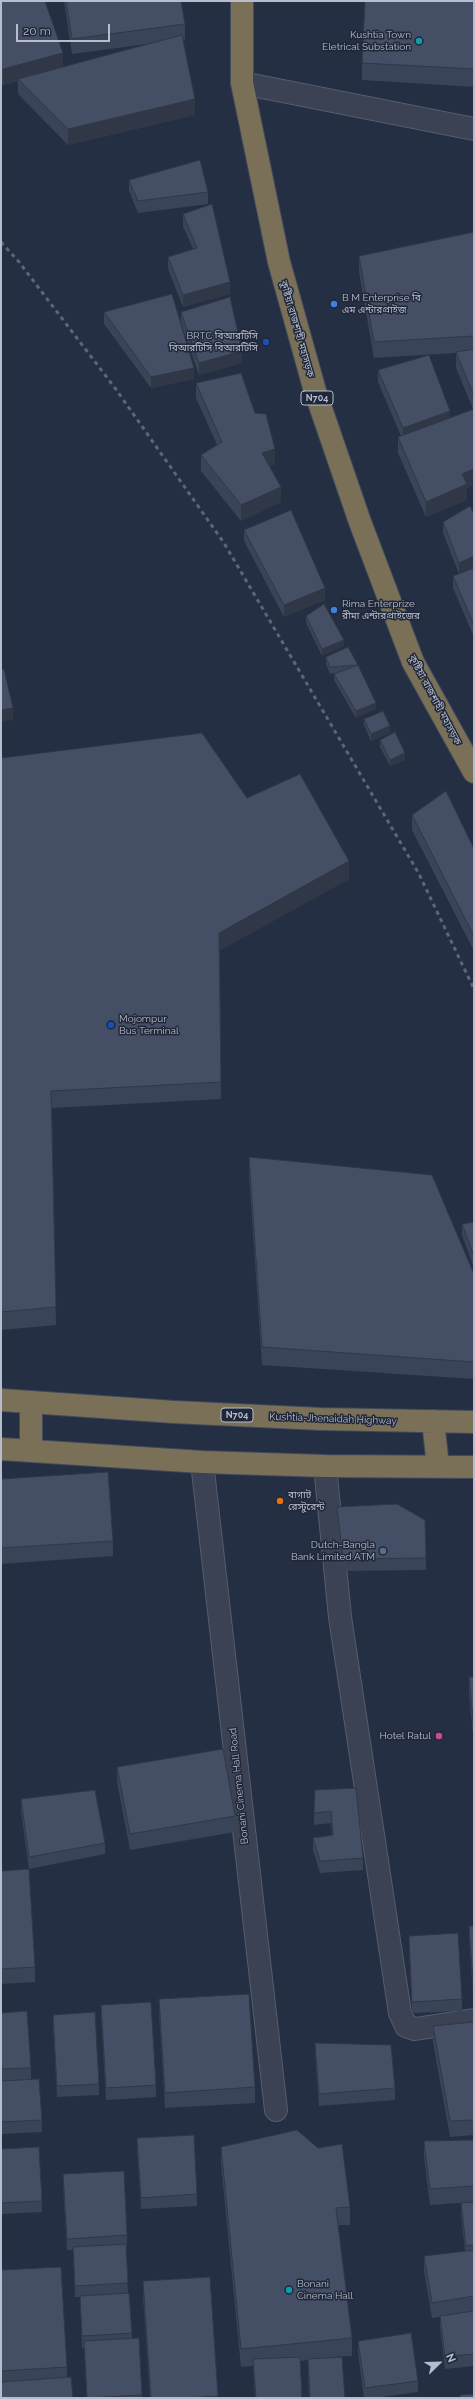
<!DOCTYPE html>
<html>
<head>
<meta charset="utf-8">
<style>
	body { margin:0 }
	#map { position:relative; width:475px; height:2399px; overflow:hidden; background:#252f44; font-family:Raleway,sans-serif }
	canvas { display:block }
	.frame { position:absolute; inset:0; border:2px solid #b7bdcd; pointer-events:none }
	.north { position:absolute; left:419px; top:2343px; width:40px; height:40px; -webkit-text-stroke:3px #1f2739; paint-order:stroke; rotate:67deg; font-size:11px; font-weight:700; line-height:16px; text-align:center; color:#b7bdcd }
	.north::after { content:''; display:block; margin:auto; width:14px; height:18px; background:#b7bdcd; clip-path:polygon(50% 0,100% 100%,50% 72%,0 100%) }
	.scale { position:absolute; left:16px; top:24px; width:94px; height:18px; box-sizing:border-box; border:2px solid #b7bdcd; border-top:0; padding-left:5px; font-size:12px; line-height:14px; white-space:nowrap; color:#b7bdcd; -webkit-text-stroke:3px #1f2739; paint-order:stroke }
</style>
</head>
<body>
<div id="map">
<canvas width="475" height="2399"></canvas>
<div class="frame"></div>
<div class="north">N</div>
<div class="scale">20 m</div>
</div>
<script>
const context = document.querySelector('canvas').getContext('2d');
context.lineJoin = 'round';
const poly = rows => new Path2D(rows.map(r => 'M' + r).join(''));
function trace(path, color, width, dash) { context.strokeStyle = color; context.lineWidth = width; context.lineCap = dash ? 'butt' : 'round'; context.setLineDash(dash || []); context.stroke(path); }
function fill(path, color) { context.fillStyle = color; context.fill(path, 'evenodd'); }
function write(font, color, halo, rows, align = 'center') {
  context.font = font + ' Raleway,"Noto Sans Bengali",sans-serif'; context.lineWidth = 3; context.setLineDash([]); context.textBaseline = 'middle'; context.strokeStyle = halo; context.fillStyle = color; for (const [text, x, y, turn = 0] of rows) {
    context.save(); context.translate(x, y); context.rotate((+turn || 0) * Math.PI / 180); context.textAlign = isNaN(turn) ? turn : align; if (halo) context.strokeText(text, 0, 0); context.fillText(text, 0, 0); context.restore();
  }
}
const street = poly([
	[242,83,474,129],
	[202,1462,276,2110],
	[325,1466,340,1617,400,2013,406,2026,415,2029,474,2020]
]);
const highway = poly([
	[242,1,242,83,279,262,315,391,360,522,413,662,474,772],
	[1,1400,174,1412,321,1419,474,1422],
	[433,1421,438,1466],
	[1,1449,202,1462,325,1466,474,1467],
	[31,1451,31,1402]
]);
trace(street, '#555d6e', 24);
trace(highway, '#424a5b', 24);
trace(street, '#3a4253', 22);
trace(highway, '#7a7057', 22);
trace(poly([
	[1,242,19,262,115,388,224,543,419,874,474,989]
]), '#5c657a', 3, [4, 4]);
fill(poly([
	[1,1,63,67,147,44,72,54,64,1,181,1,185,24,185,39,183,40,195,115,68,145,18,94,18,81,3,85,1,85],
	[474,1,474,87,362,80,362,63],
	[129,180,208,192,208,204,138,213,129,191],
	[183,214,230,294,183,307,168,269,168,257,193,249,183,226],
	[474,232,474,485,467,488,467,500,426,517,398,453,398,437,401,436,378,382,378,370,450,418,473,409,456,368,456,353,374,358,359,272,359,256],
	[104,312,194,379,151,388,104,324],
	[181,312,242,363,199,375,181,324],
	[196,383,255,413,275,464,270,466,281,502,241,521,201,471,201,455,217,445,196,398],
	[443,522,474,568,474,637,453,588,453,576,459,574,443,533],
	[244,530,325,600,284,617,244,541],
	[306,616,344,646,322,656,306,623],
	[348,647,376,709,356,718,334,680,334,674,335,673,330,674,326,664,326,657],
	[364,719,390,733,371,741,364,725],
	[380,740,405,760,390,766,380,747],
	[1,758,247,798,349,879,220,950,221,1099,52,1108,56,1325,1,1330],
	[412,815,474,849,474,951,412,830],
	[249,1157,474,1274,474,1379,262,1365,249,1175],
	[474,1222,474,1268,462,1235,462,1224],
	[1,1479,113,1541,113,1556,1,1564],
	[337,1507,426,1558,426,1570,343,1571,337,1518],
	[469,1677,474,1677,474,1745,469,1693],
	[117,1767,235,1816,235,1832,130,1850,117,1782],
	[356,1788,363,1858,363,1870,320,1873,313,1850,313,1838,332,1835,331,1823,314,1825,314,1813],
	[21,1799,105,1843,105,1854,29,1869,21,1811],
	[1,1871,35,1967,35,1982,1,1984],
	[469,1926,474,1926,474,2008,469,1938],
	[409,1936,462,1999,462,2011,412,2013,409,1947],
	[159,1999,255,2087,255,2103,165,2108,159,2014],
	[101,2005,156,2085,156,2097,106,2100,101,2017],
	[1,2013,31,2068,31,2079,42,2120,42,2132,1,2134],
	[53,2015,99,2084,99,2095,57,2097,53,2027],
	[474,2022,474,2135,450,2137,433,2042,433,2026],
	[315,2043,395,2088,395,2100,319,2106,315,2055],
	[137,2138,197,2194,197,2206,141,2209,137,2150],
	[474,2140,474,2202,430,2205,424,2157,424,2141],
	[221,2147,350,2207,350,2225,338,2225,352,2338,352,2356,333,2357,345,2398,309,2398,308,2371,308,2360,300,2361,302,2398,255,2398,253,2366,241,2367,221,2164],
	[1,2149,42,2201,42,2212,1,2214],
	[63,2174,127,2235,127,2247,126,2247,128,2294,132,2339,139,2338,142,2398,87,2398,84,2348,82,2348,80,2297,75,2297,73,2250,67,2250,63,2186],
	[474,2202,474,2366,445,2369,440,2328,440,2317,432,2318,424,2271,424,2256,465,2251,461,2215,461,2203],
	[1,2270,67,2367,67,2378,1,2398],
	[210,2277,218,2398,150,2398,143,2297,143,2281],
	[358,2341,418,2381,418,2392,375,2398,364,2398,358,2352]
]), '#3a4458');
fill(poly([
	[63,53,63,68,18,79,18,81,3,85,3,69],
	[195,99,195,115,68,145,68,129],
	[230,282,230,294,183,307,183,295],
	[242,351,242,363,199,375,199,363],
	[194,368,194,379,151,388,151,377],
	[450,411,450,423,403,440,403,428],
	[275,449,275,464,262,469,262,453],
	[474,469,474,485,467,488,467,500,426,517,426,502,462,474],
	[281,487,281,502,241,521,241,505],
	[474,556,474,568,459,574,459,563],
	[325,588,325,600,284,617,284,605],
	[344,640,344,646,322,656,322,649],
	[376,703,376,709,356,718,356,711],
	[13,708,13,720,1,722,1,710],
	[390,726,390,733,371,741,371,734],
	[405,753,405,760,390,766,390,760],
	[349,861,349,879,219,951,219,933]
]), '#303747');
const building = poly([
	[1,1,45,1,63,53,3,69,1,69,1,1],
	[66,1,181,1,185,24,72,39,66,1],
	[365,1,474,1,474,69,362,63,365,1],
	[182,35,195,99,68,129,18,79,182,35],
	[200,160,208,192,138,201,129,180,200,160],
	[212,204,230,282,183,295,168,257,197,248,183,214,212,204],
	[474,232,474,336,374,342,359,256,474,232],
	[172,294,194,368,151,377,104,312,172,294],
	[230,297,242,351,199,363,181,312,230,297],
	[474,349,474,396,456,352,474,349],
	[429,355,450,411,403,428,378,370,429,355],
	[241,373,255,413,266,414,275,449,262,453,281,487,241,505,201,455,222,442,196,383,241,373],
	[474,409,474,469,462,474,467,484,426,502,398,437,474,409],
	[470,506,474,514,474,556,459,563,443,522,470,506],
	[291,510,325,588,284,605,244,530,291,510],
	[474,568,474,625,453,576,474,568],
	[324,604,344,640,322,649,306,616,324,604],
	[348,647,358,665,330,667,326,657,348,647],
	[358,665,376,703,356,711,334,674,358,665],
	[4,669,13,708,1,710,1,670,4,669],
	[383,711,390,726,371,734,364,719,383,711],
	[395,732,405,753,390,760,380,740,395,732],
	[202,733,247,798,300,774,349,861,219,933,221,1082,51,1091,56,1307,1,1312,1,758,202,733],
	[446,791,474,849,474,936,412,815,446,791],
	[249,1157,432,1175,474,1274,474,1362,262,1347,249,1157],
	[474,1222,474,1256,462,1224,474,1222],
	[108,1472,113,1541,1,1548,1,1479,108,1472],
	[397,1504,425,1520,426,1558,343,1559,337,1507,397,1504],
	[469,1677,474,1677,474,1730,469,1677],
	[223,1749,235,1816,130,1834,117,1767,223,1749],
	[356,1788,363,1858,320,1861,313,1838,333,1835,331,1811,314,1813,315,1790,356,1788],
	[95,1790,105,1843,29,1857,21,1799,95,1790],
	[29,1869,35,1967,1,1969,1,1871,29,1869],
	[469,1926,474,1926,474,1996,469,1926],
	[458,1933,462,1999,412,2002,409,1936,458,1933],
	[249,1994,255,2087,165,2093,159,1999,249,1994],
	[151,2002,156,2085,106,2088,101,2005,151,2002],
	[27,2011,31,2068,1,2069,1,2013,27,2011],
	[95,2012,99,2084,57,2086,53,2015,95,2012],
	[474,2022,474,2120,450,2121,433,2026,474,2022],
	[315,2043,391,2045,395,2088,319,2094,315,2043],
	[39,2079,42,2120,1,2122,1,2081,39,2079],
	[297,2130,318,2148,342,2144,350,2207,336,2208,352,2338,241,2349,221,2147,297,2130],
	[194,2135,197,2194,141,2198,137,2138,194,2135],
	[474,2140,474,2186,430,2189,424,2141,474,2140],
	[39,2147,42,2201,1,2203,1,2149,39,2147],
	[124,2171,127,2235,67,2239,63,2174,124,2171],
	[474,2202,474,2245,466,2246,461,2203,474,2202],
	[126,2244,128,2283,75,2286,73,2247,126,2244],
	[474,2250,474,2296,432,2303,424,2256,474,2250],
	[61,2267,67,2367,1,2371,1,2270,61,2267],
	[210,2277,218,2396,186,2398,151,2398,143,2281,210,2277],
	[129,2293,132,2333,82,2336,80,2296,129,2293],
	[474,2311,474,2354,445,2357,440,2316,474,2311],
	[411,2333,418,2381,365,2388,358,2341,411,2333],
	[139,2338,142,2395,87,2398,84,2341,139,2338],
	[300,2357,302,2398,256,2398,253,2359,300,2357],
	[342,2357,345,2398,310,2398,308,2359,342,2357],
	[71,2377,73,2398,1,2398,1,2382,71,2377],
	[474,2394,474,2398,460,2398,460,2395,474,2394]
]);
fill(building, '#444f66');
trace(building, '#303747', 1);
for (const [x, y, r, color] of [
	[419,41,4,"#0f9aa8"],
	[334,304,4,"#3f7fe0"],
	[266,342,4,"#1a4fb4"],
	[334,610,4,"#3f7fe0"],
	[111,1025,4,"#1a4fb4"],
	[280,1501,4,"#e8710a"],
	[383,1551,4,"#5c6f8a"],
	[439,1736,4,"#d1479c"],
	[289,2290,4,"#0f9aa8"]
]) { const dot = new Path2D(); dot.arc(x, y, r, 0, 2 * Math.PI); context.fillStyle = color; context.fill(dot); trace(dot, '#1f2739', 1.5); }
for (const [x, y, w] of [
	[317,398,32],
	[237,1415,32]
]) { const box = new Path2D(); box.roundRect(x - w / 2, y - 7, w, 14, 3); context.fillStyle = '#1f2739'; context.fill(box); trace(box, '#b7bdcd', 1); }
write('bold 9px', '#b7bdcd', null, [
	["N704",317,398],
	["N704",237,1415]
]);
write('10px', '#b7bdcd', '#1f2739', [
	["Kushtia Town",411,35,"right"],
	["Eletrical Substation",411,47,"right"],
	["B M Enterprise বি",342,298],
	["এম এন্টারপ্রাইজ",342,310],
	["BRTC বিআরটিসি",258,336,"right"],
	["বিআরটিসি বিআরটিসি",258,348,"right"],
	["Rima Enterprize",342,604],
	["রীমা এন্টারপ্রাইজের",342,616],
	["Mojompur",119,1019],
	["Bus Terminal",119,1031],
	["বাগাট",288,1495],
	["রেস্টুরেন্ট",288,1507],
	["Dutch-Bangla",375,1545,"right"],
	["Bank Limited ATM",375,1557,"right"],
	["Hotel Ratul",431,1736,"right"],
	["Bonani",297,2284],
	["Cinema Hall",297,2296]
], 'left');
write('10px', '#b7bdcd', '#1f2739', [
	["কুষ্টিয়া রাজশাহী মহাসড়ক",297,329,74],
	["কুষ্টিয়া রাজশাহী মহাসড়ক",435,700,62],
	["Kushtia-Jhenaidah Highway",333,1419,2],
	["Bonani Cinema Hall Road",239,1786,-96]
]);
</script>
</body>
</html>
